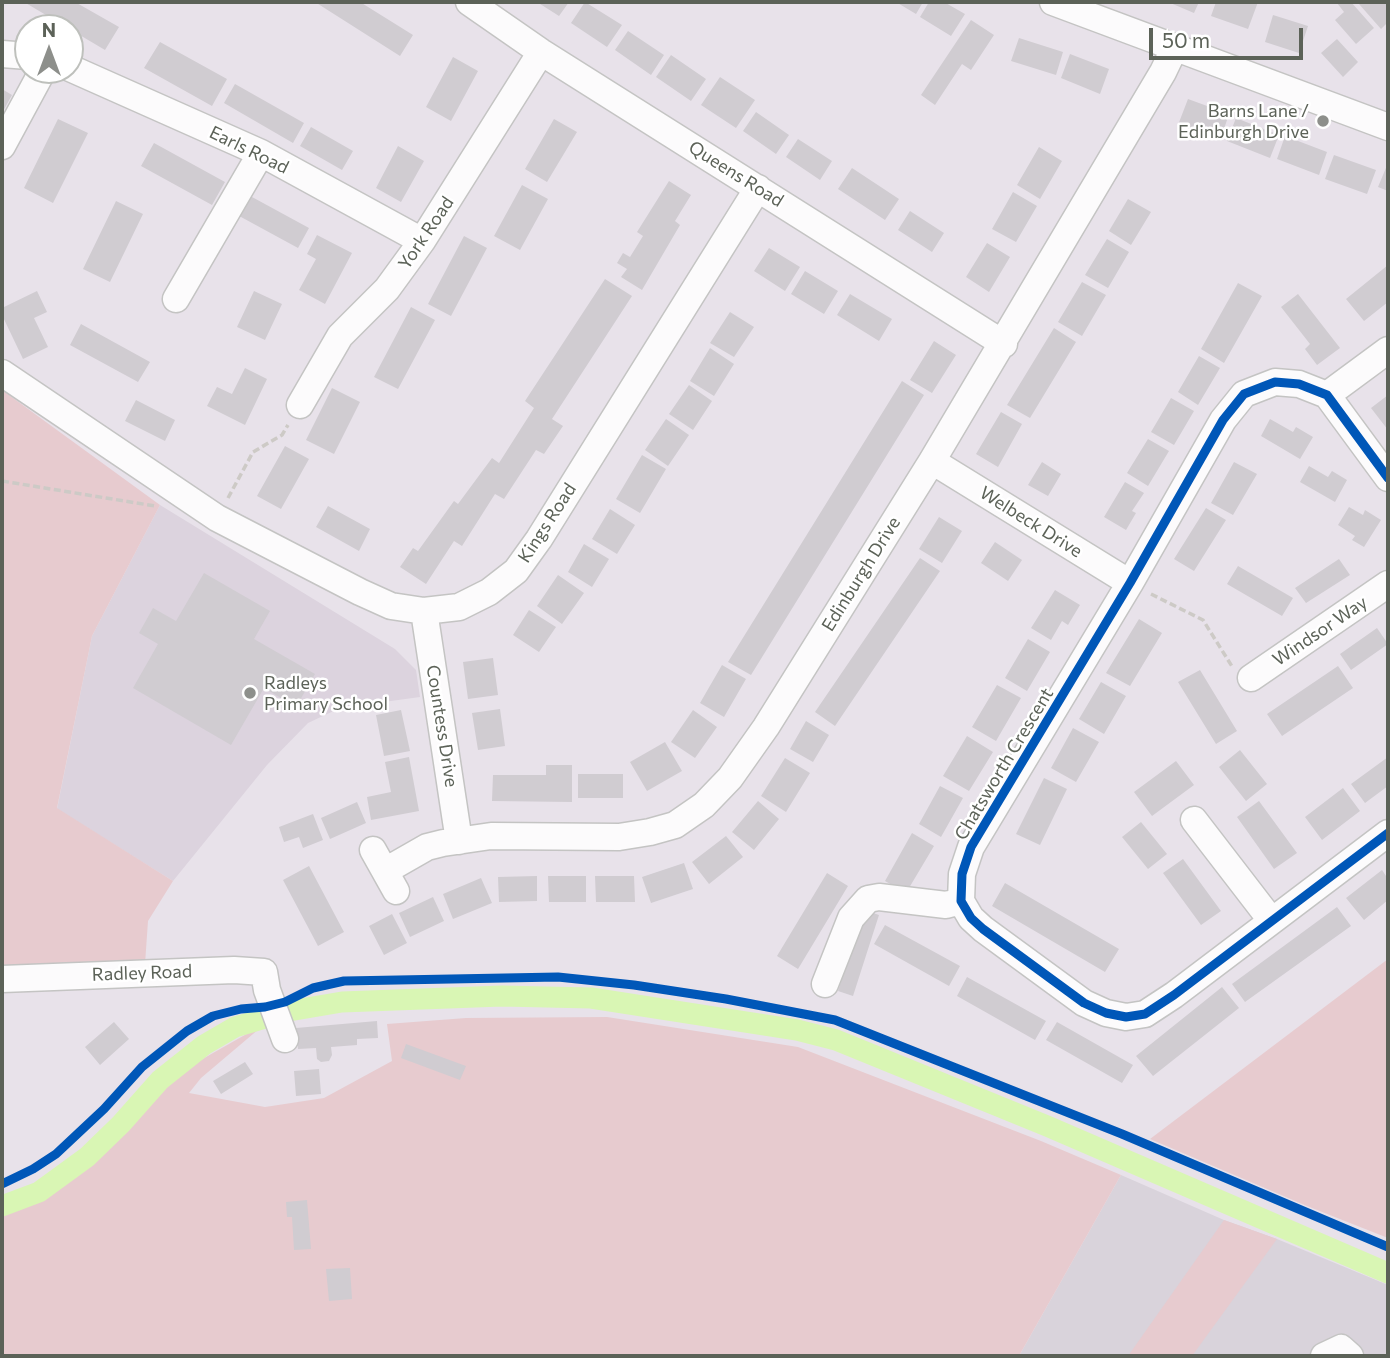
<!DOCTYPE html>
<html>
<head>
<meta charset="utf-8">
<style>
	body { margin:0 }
	#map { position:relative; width:1390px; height:1358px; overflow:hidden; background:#e8e2ea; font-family:Commissioner,sans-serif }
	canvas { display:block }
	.frame { position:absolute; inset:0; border:4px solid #5c6258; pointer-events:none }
	.north { position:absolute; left:14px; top:14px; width:70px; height:70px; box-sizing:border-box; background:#fff; border:2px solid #bec0bc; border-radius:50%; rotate:0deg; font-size:19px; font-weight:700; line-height:28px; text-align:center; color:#5c6258 }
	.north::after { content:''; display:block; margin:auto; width:24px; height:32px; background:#8d8f8b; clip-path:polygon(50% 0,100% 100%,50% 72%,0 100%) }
	.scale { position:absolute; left:1149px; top:28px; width:154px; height:32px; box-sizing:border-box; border:4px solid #5c6258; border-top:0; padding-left:9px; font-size:21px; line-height:24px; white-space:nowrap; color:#5c6258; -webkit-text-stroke:5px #fff; paint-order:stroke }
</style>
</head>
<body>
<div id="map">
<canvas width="1390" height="1358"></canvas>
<div class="frame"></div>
<div class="north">N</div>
<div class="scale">50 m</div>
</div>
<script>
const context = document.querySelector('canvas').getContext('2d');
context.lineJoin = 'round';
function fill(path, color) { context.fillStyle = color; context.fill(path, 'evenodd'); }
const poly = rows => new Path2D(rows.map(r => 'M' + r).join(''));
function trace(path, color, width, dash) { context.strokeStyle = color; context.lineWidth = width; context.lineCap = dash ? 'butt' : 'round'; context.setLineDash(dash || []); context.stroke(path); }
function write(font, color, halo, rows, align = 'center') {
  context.font = font + ' Commissioner,sans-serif'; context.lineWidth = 5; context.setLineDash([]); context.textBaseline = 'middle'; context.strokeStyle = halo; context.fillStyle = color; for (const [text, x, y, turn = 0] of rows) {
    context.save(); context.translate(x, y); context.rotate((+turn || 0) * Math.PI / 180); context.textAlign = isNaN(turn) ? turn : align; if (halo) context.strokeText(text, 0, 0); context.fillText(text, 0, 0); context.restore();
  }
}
fill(poly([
	[1121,1175,1224,1220,1277,1239,1388,1285,1388,1356,1019,1356]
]), '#d9d3db');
fill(poly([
	[160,505,395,649,416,670,420,697,340,708,308,723,267,765,173,881,57,809,92,636]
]), '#dcd3de');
fill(poly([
	[2,390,160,505,92,636,57,808,173,881,148,921,145,964,2,967],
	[1388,959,1388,1238,1307,1206,1150,1139],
	[607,1017,798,1047,1041,1141,1121,1175,1019,1356,2,1356,2,1215,46,1196,89,1167,169,1078,266,1023,201,1078,189,1093,265,1107,324,1098,392,1061,387,1024,466,1018],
	[1224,1220,1277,1239,1192,1356,1128,1356]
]), '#e7cbcf');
trace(poly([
	[2,1206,39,1192,87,1157,121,1124,160,1080,204,1045,235,1027,289,1011,342,1002,502,996,591,998,797,1030,836,1040,1047,1126,1388,1273]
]), '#d9f6b4', 21);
fill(poly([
	[24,2,75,2,119,27,105,50],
	[315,2,360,2,413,35,400,56],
	[537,2,569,2,559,16],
	[585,2,622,25,607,47,571,23],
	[896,2,923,2,916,14],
	[929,2,944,2,965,14,951,36,920,17],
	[1168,2,1199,2,1194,13],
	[1216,2,1258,2,1248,29,1211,16],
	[1339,2,1351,2,1374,28,1356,44,1335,20,1344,12,1337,3],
	[1362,2,1388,2,1388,22,1381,29,1359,4],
	[1273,15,1308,26,1299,53,1265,42],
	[971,20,994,35,971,70,962,64,935,105,921,95],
	[628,31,664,55,651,75,615,50],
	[1019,38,1063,52,1056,75,1011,61],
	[1337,39,1358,62,1343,77,1321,53],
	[160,42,227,79,212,106,144,68],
	[1070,54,1109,69,1100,94,1061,78],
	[671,55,706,79,691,101,656,77],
	[453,57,478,71,451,121,426,107],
	[720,77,755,100,736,128,701,105],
	[235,84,304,123,293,143,224,103],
	[2,89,12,95,2,113],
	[1188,99,1229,114,1220,141,1178,125],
	[756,112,789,135,776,154,743,131],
	[1236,118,1279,135,1270,158,1227,141],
	[58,119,88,133,53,203,24,188],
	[554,119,577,132,547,182,525,169],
	[311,127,353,151,342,170,300,146],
	[1285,136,1327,152,1319,175,1277,159],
	[798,139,832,161,820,180,786,157],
	[154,143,225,182,212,205,141,166],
	[398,146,424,161,401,202,376,188],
	[1039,147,1062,161,1040,199,1017,185],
	[1334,155,1376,170,1367,194,1325,179],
	[1388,163,1388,191,1378,187],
	[852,168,899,199,885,220,838,189],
	[669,181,691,195,675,221,680,225,642,290,621,277,627,269,617,263,623,253,630,257,643,236,637,232],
	[522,185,548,199,520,250,494,236],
	[241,191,309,228,298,248,230,211],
	[1013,192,1037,206,1016,242,992,229],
	[1128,199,1151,212,1131,245,1109,231],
	[116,201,143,214,110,282,83,269],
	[910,211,944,233,932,252,898,230],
	[317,235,352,253,325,304,299,290,316,259,307,254],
	[464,236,487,248,451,316,428,304],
	[1107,239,1129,252,1108,288,1085,275],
	[987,243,1010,257,989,292,966,277],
	[769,248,800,267,785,291,754,271],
	[1388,265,1388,302,1364,321,1346,299],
	[805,271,838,291,824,314,791,294],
	[605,279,632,296,552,419,563,426,544,454,536,450,504,499,495,494,462,546,454,541,426,584,400,567,413,548,418,551,454,501,458,504,492,458,499,463,534,408,525,401],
	[1082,282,1106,295,1082,336,1058,322],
	[1238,283,1262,296,1224,363,1201,349],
	[37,291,47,312,34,318,48,347,23,359,2,315,2,308],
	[254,291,282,304,265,340,237,327],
	[850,294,892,319,879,341,837,315],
	[1298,294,1340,348,1317,365,1305,349,1310,344,1281,307],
	[411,307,435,320,398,389,374,377],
	[730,312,754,327,734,357,710,343],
	[81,324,150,362,138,382,70,345],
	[1054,328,1076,342,1030,418,1007,405],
	[934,341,956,355,932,393,910,380],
	[710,348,734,364,714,396,690,381],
	[1199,356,1220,368,1198,405,1178,392],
	[245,368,267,379,245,425,207,406,217,387,232,394],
	[902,381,924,395,751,675,728,662],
	[689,385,712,401,693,430,669,414],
	[332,388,360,402,334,454,306,440],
	[1388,395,1388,430,1371,408],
	[1171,398,1194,411,1174,445,1151,432],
	[136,400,175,420,165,441,125,421],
	[1001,412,1022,424,998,467,976,454],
	[666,419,689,435,668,466,645,450],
	[1270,419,1293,432,1296,427,1313,437,1300,459,1261,436],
	[1148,439,1169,451,1148,486,1127,473],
	[285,446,309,459,281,509,257,496],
	[642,455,666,469,640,513,616,499],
	[1042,462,1061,474,1048,496,1028,485],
	[1234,462,1257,474,1233,515,1211,503],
	[1309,466,1328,477,1332,471,1347,480,1335,502,1300,482],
	[1125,482,1144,493,1132,511,1136,513,1126,530,1104,517],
	[328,506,370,529,359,551,316,527],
	[1349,507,1363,515,1365,510,1381,520,1364,547,1352,540,1355,536,1338,525],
	[1206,508,1226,520,1194,571,1174,559],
	[610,509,635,525,617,554,592,539],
	[939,517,962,531,942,563,919,549],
	[995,542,1022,560,1008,581,981,563],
	[584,544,609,559,592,587,568,572],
	[920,558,940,571,835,726,815,712],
	[1339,559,1350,575,1306,603,1295,588],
	[1238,566,1293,598,1282,616,1227,584],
	[204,573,270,611,254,639,315,674,296,707,264,688,231,745,133,688,158,644,139,633,153,608,176,621],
	[558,575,584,593,562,624,537,606],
	[1055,590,1080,605,1068,625,1062,621,1051,640,1031,628],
	[529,610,556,627,539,652,513,635],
	[1139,619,1162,633,1130,686,1106,673],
	[1377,628,1388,644,1351,670,1340,654],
	[1028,639,1050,652,1027,691,1005,678],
	[493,658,498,695,468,699,463,662],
	[722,665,746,679,724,717,700,703],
	[1338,666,1353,688,1282,736,1267,714],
	[1200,670,1237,731,1216,744,1178,682],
	[1101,682,1126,696,1104,734,1079,719],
	[997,685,1021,698,996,741,972,727],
	[500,709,505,746,478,750,472,713],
	[401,710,410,751,384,756,376,715],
	[693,710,717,727,695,758,671,742],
	[806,721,829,735,813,762,790,749],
	[1073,728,1099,742,1076,782,1051,768],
	[967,736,993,752,969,791,943,776],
	[665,742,682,771,647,791,630,762],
	[1240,750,1267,784,1246,801,1219,767],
	[409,757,419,811,371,820,367,797,391,792,385,762],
	[1388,757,1388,786,1365,803,1351,784],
	[785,758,810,773,786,812,761,796],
	[1176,761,1194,785,1152,816,1134,792],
	[546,765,572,765,572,802,492,801,493,775,546,775],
	[578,774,623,774,623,798,578,798],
	[1044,778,1067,789,1040,845,1016,834],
	[940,786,963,798,941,837,919,824],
	[1343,788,1360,811,1322,840,1305,817],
	[758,801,779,819,754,850,732,832],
	[1259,801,1297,853,1274,869,1237,817],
	[357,802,366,823,330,839,321,818],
	[313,814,323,840,303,848,299,837,284,842,279,827],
	[1141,822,1167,854,1148,869,1122,837],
	[912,833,934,846,906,893,885,881],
	[726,836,743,857,709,884,692,862],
	[1183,859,1221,911,1201,925,1163,873],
	[684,863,693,889,651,903,642,877],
	[309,866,344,932,318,946,283,880],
	[1382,870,1388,879,1388,900,1364,920,1346,898],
	[827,873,848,886,798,969,777,956],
	[537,876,537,901,499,902,498,877],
	[548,876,586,876,586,902,549,902],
	[595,876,634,876,635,902,596,902],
	[481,878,492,903,453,919,443,894],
	[1005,883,1119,949,1105,972,992,906],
	[433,897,444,921,410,937,399,913],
	[1337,907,1351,926,1245,1002,1232,984],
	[864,910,879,915,853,996,838,991],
	[392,914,407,943,384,955,369,926],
	[885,925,960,966,949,986,874,944],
	[967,977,1046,1021,1035,1040,957,996],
	[1222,987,1239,1008,1153,1076,1136,1056],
	[377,1021,378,1038,357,1039,357,1045,331,1047,332,1055,329,1061,321,1062,317,1059,316,1048,298,1049,296,1028],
	[114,1022,129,1039,100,1065,85,1047],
	[1057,1022,1133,1065,1122,1083,1046,1040],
	[406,1044,466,1066,460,1080,401,1058],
	[245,1062,253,1074,221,1094,213,1081],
	[319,1069,321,1094,296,1096,294,1071],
	[307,1200,311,1249,294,1250,292,1217,287,1217,286,1202],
	[350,1268,352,1299,329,1301,326,1269]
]), '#d0ccd1');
const minor = poly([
	[469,2,541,52,1004,344],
	[1053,2,1388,127],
	[2,54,28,56],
	[70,68,261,153,422,241],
	[2,146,43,70],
	[176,299,261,153],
	[2,373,217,518,360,592,391,606,424,611,459,607,489,592,516,571,539,539,758,188],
	[1327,395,1388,350],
	[300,405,340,336,387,289,422,241,541,52],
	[932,461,1130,583],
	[1388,478,1327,395,1299,384,1275,382,1244,394,1223,420,1130,583,971,847,962,874,961,901,971,918,983,929,1084,1003,1106,1013,1126,1017,1145,1014,1174,995,1388,833],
	[424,611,459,841],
	[1251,678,1388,584],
	[1194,820,1271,920],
	[373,850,396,891],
	[385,871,427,847,443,843,491,836,619,837,650,832,675,825,704,805,730,778,766,727,932,461,1163,72,1175,47],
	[2,979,234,970,264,972,267,990,285,1039],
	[825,984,851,918,868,899,879,897,946,905,961,901],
	[1324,1356,1341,1348,1350,1356]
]);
trace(minor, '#c4c4c3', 29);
trace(poly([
	[2,481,155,506],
	[228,498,253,452,282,435,288,425],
	[1151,594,1203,620,1233,668]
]), '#cdcac6', 3.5, [7, 3.5]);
trace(minor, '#fcfbfc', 26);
trace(poly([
	[1388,478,1327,395,1299,384,1275,382,1244,394,1223,420,1130,583,971,847,962,874,961,901,971,918,983,929,1084,1003,1106,1013,1126,1017,1145,1014,1174,995,1388,833],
	[2,1184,33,1169,56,1154,104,1109,142,1067,187,1031,213,1016,241,1009,265,1007,285,1002,313,988,344,981,558,977,634,985,726,999,835,1020,1122,1134,1388,1247]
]), '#0057b8', 9);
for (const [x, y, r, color] of [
	[1323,121,7,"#8d8f8b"],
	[250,693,7,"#8d8f8b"]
]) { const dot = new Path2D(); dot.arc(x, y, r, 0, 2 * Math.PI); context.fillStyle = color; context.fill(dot); trace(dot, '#fff', 2.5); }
write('18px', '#5c6258', '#fff', [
	["Barns Lane /",1309,111],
	["Edinburgh Drive",1309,132],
	["Radleys",264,683,"left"],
	["Primary School",264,704,"left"]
], 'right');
write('18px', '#5c6258', '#fff', [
	["Earls Road",249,150,26],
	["Queens Road",736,174,32],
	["York Road",426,233,-56],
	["Welbeck Drive",1031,522,32],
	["Kings Road",547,523,-57],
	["Edinburgh Drive",861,574,-58],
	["Windsor Way",1320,631,-34],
	["Countess Drive",442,726,81],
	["Chatsworth Crescent",1004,764,-59],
	["Radley Road",142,973,-2]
]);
</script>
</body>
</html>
